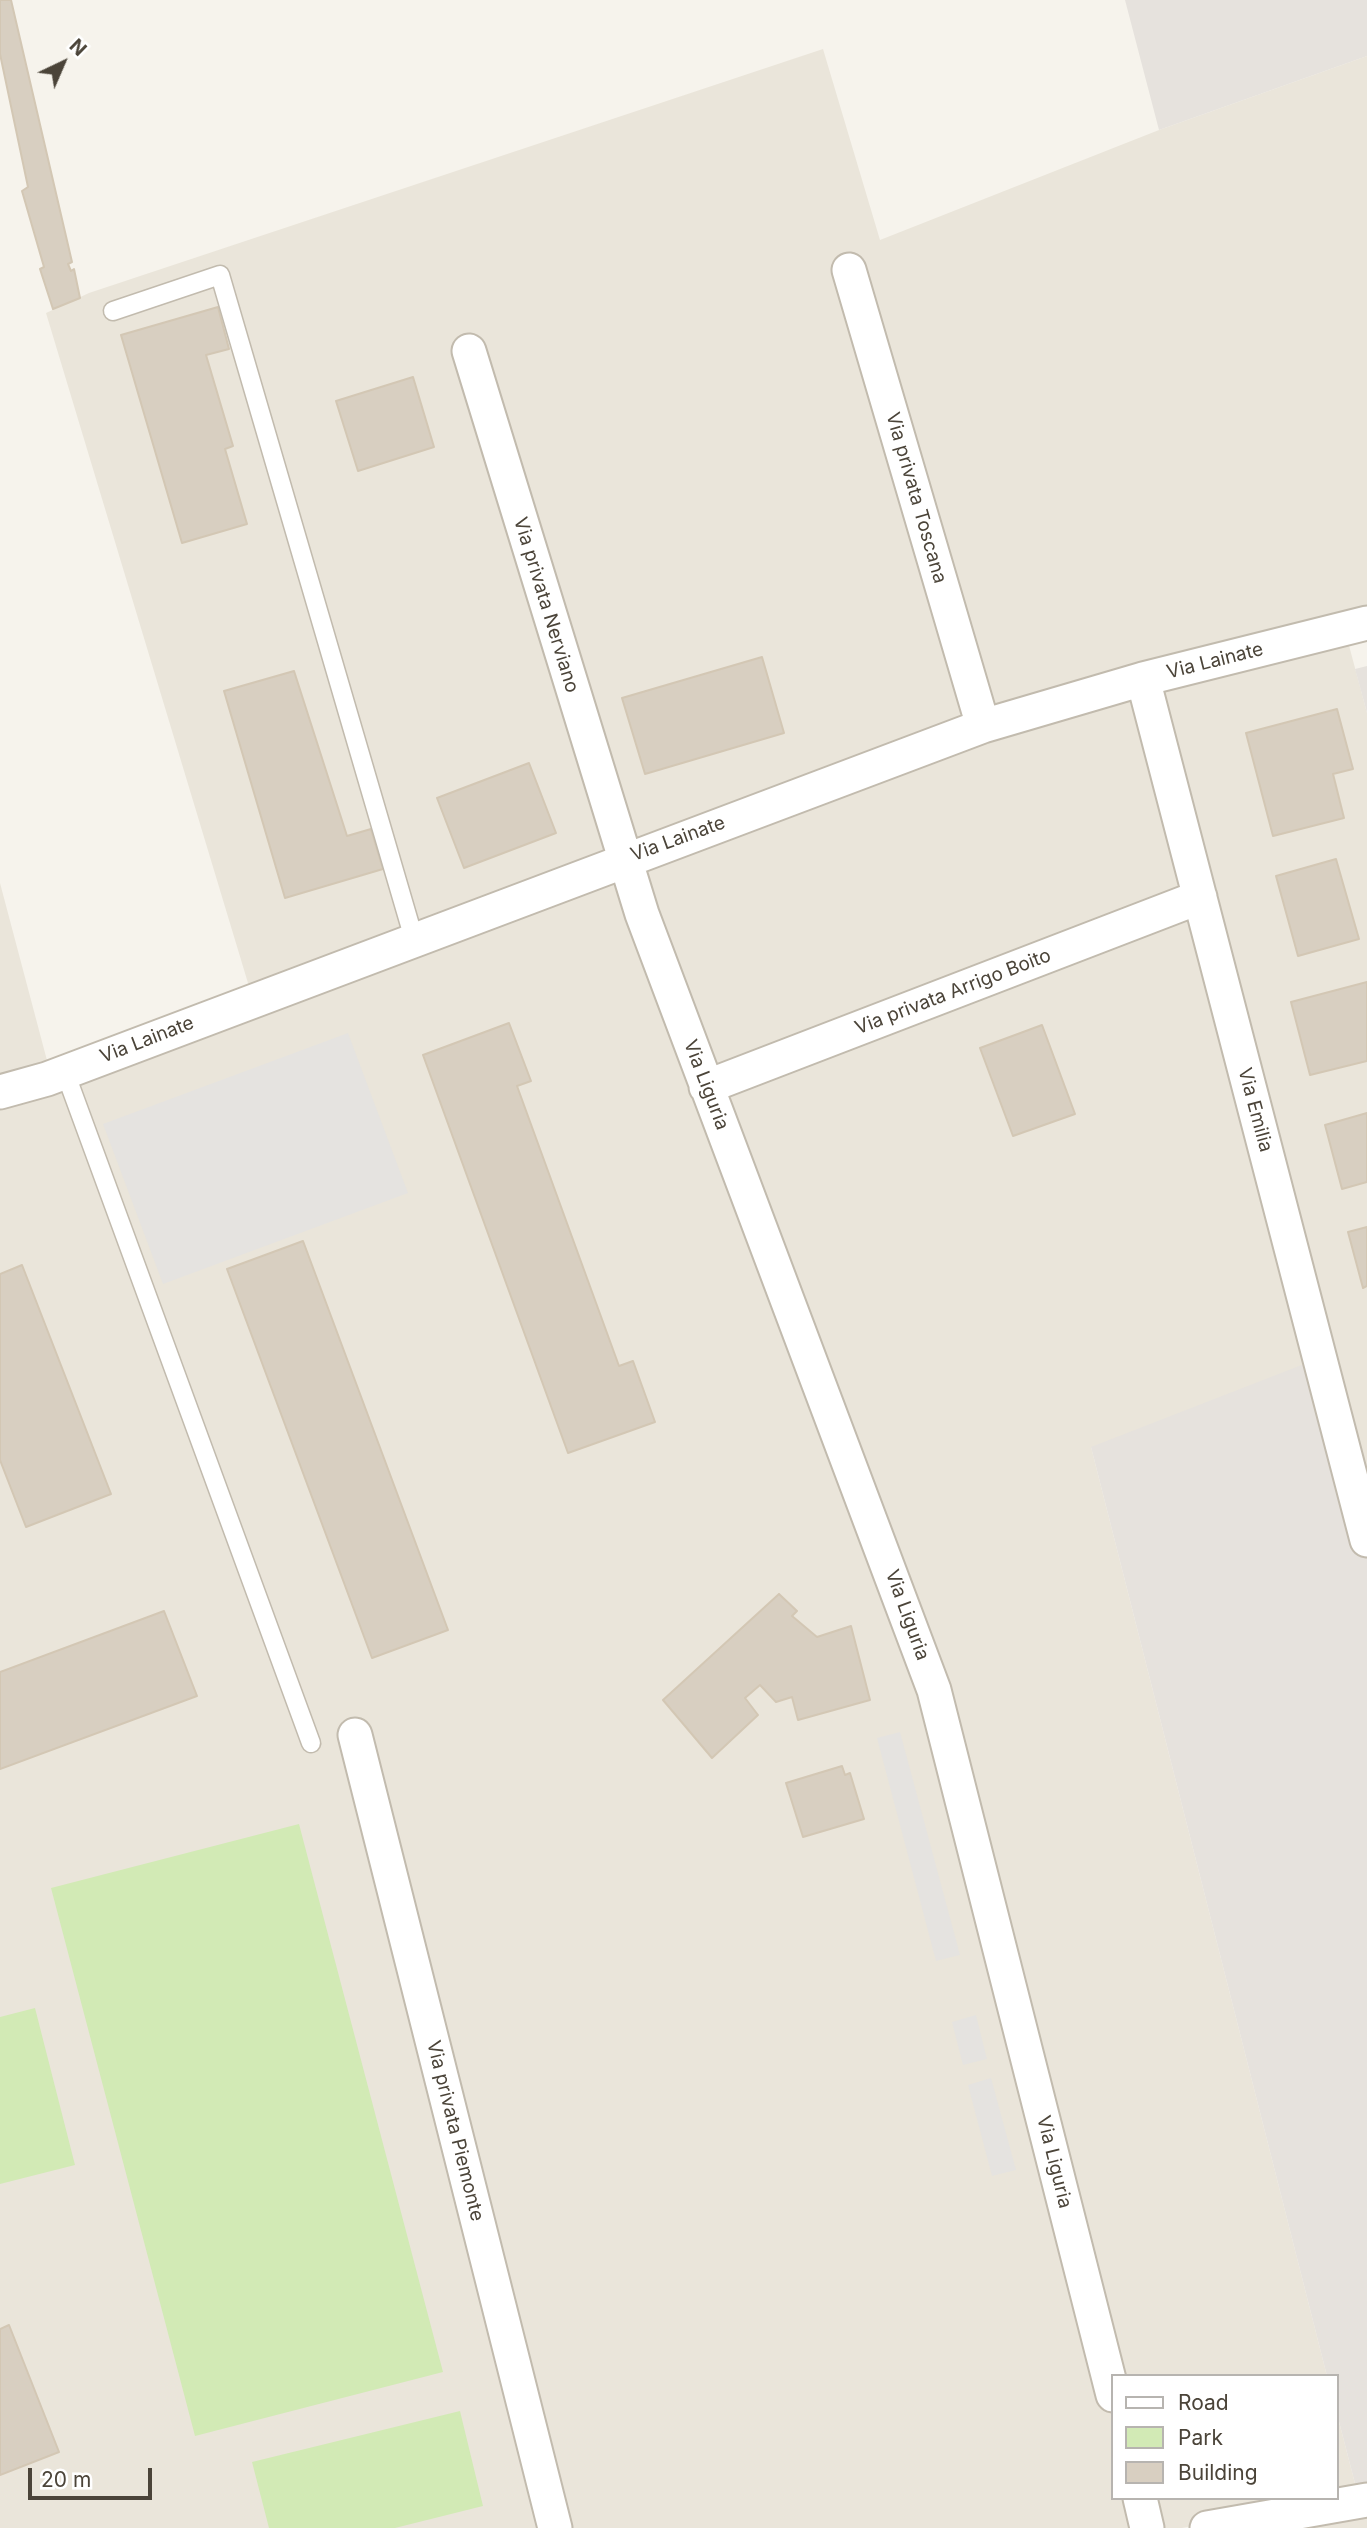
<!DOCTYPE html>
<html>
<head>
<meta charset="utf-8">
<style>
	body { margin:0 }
	#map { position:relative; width:1367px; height:2528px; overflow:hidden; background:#f6f3ec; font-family:Inter,sans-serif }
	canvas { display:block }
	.legend { position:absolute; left:1111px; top:2374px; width:228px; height:126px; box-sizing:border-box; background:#fff; border:2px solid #b7b4b0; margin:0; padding:9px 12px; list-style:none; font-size:21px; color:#4b4439 }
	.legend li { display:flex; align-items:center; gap:14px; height:35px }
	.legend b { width:35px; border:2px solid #b7b4b0 }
	.north { position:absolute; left:28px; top:28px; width:70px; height:70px; -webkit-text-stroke:5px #fff; paint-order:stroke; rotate:44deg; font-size:19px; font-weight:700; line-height:28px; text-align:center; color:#4b4439 }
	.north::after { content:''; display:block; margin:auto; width:24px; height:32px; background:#4b4439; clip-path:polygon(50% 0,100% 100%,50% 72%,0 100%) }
	.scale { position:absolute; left:28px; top:2468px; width:124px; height:32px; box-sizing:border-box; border:4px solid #4b4439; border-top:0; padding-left:9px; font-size:21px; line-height:24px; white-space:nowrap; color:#4b4439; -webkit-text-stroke:5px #fff; paint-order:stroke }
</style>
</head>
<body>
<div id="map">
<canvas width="1367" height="2528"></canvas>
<ul class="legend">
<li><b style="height:9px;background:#fff"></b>Road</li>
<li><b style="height:19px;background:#d2eab5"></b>Park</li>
<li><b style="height:19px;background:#d8cfc1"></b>Building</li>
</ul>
<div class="north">N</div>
<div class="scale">20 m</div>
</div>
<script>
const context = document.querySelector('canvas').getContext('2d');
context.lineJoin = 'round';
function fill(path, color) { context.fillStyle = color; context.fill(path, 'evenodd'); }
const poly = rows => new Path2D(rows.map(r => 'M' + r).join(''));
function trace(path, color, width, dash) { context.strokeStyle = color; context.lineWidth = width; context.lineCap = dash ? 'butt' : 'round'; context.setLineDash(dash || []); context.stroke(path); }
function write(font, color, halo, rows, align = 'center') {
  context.font = font + ' Inter,sans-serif'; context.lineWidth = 5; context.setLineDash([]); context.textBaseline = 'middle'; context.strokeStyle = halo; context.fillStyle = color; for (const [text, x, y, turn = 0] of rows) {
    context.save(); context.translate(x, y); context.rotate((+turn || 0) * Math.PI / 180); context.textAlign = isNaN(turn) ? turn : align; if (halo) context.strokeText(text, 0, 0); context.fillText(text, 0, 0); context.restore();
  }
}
fill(poly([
	[823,49,880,240,1159,130,1367,56,1367,615,1141,671,251,993,46,313,89,293],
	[1347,638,1367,713,1367,1551,1091,1447,1327,2376,1113,2376,1113,2498,1337,2498,1337,2414,1358,2495,1182,2528,0,2528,0,1103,984,737],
	[0,883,49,1068,0,1081],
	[1367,2503,1367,2528,1230,2528]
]), '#eae5da');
fill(poly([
	[1125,0,1367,0,1367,56,1159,130],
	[1367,666,1367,713,1355,669],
	[1317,1359,1367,1551,1367,2494,1358,2495,1337,2414,1337,2376,1327,2376,1091,1447]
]), '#e6e2dd');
fill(poly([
	[299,1824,443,2372,195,2436,51,1888],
	[35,2008,75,2165,0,2184,0,2017],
	[460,2411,483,2506,395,2528,269,2528,252,2462]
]), '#d2eab5');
fill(poly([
	[348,1033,408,1193,163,1284,103,1124],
	[900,1732,960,1955,936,1961,877,1738],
	[976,2015,987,2059,963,2065,952,2022],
	[991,2078,1016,2170,992,2176,968,2085]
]), '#e5e3e0');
const building = poly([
	[0,0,11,0,72,262,68,264,71,271,74,269,80,298,53,309,40,269,44,267,22,191,28,187,0,54,0,0],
	[218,307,229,349,206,355,233,446,225,449,247,524,182,543,121,335,218,307],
	[413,377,434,447,358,471,336,401,413,377],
	[762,657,784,733,645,774,622,698,762,657],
	[294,671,347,836,371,829,383,869,285,898,224,691,294,671],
	[1337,709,1353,769,1333,774,1344,818,1273,836,1246,733,1337,709],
	[529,763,556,833,464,868,437,798,529,763],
	[1336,859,1359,939,1298,956,1276,876,1336,859],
	[1367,982,1367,1061,1310,1075,1291,1002,1367,982],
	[509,1023,531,1081,517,1086,619,1366,633,1361,655,1422,568,1453,423,1055,509,1023],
	[1042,1025,1075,1114,1013,1136,980,1048,1042,1025],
	[1367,1113,1367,1182,1342,1189,1325,1125,1367,1113],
	[1367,1227,1367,1286,1363,1288,1348,1232,1367,1227],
	[303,1241,448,1630,372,1658,227,1269,303,1241],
	[22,1265,111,1494,26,1527,0,1460,0,1274,22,1265],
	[779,1594,797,1611,792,1616,817,1637,851,1626,870,1700,798,1720,792,1697,776,1702,760,1685,745,1698,758,1715,712,1758,663,1700,779,1594],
	[164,1611,197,1696,0,1769,0,1672,164,1611],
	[842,1766,845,1775,850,1773,864,1819,803,1837,786,1783,842,1766],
	[9,2325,59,2452,0,2475,0,2329,9,2325]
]);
fill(building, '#d8cfc1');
trace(building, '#d3c7b4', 2);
const lane = poly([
	[113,311,220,275,414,939],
	[65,1072,311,1743]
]);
const street = poly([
	[849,270,983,726],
	[469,351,642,914,934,1690,1113,2395],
	[1143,679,1367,1540],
	[706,1087,1200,897],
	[0,1092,47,1079,983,726,1143,679,1367,623],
	[355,1735,555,2528],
	[1140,2498,1147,2528],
	[1207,2528,1367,2500]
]);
trace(lane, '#c2bbae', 21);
trace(street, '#c2bbae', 37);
trace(lane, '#fff', 18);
trace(street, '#fff', 33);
write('19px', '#4b4439', '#fff', [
	["Via privata Toscana",916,498,74],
	["Via privata Nerviano",546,605,73],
	["Via Lainate",1215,661,-14],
	["Via Lainate",678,839,-20],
	["Via privata Arrigo Boito",953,992,-21],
	["Via Lainate",147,1040,-21],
	["Via Liguria",706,1085,69],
	["Via Emilia",1255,1110,75],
	["Via Liguria",907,1615,70],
	["Via privata Piemonte",455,2131,76],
	["Via Liguria",1054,2162,76]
]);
</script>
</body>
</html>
